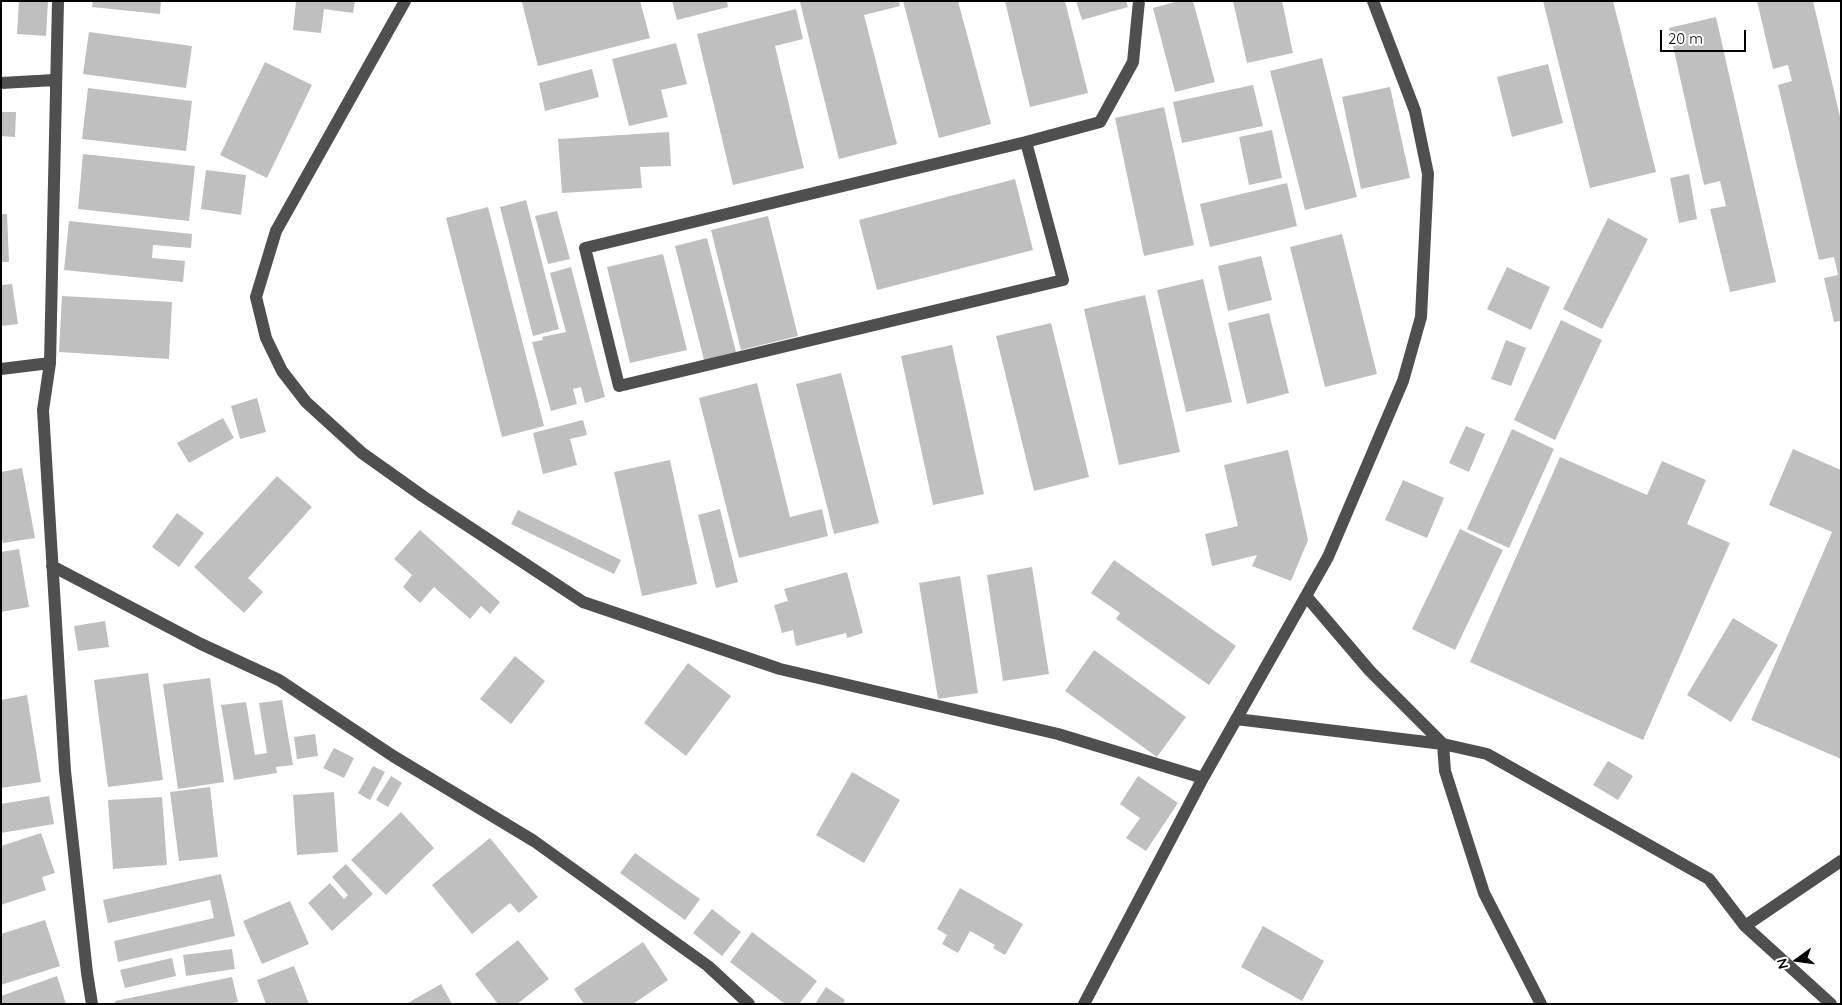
<!DOCTYPE html>
<html>
<head>
<meta charset="utf-8">
<style>
	body { margin:0 }
	#map { position:relative; width:1842px; height:1005px; overflow:hidden; background:#fff; font-family:Quicksand,sans-serif }
	canvas { display:block }
	.frame { position:absolute; inset:0; border:2px solid #000; pointer-events:none }
	.north { position:absolute; left:1772px; top:935px; width:50px; height:50px; -webkit-text-stroke:4px #fff; paint-order:stroke; rotate:256deg; font-size:14px; font-weight:700; line-height:20px; text-align:center; color:#000 }
	.north::after { content:''; display:block; margin:auto; width:18px; height:22px; background:#000; clip-path:polygon(50% 0,100% 100%,50% 72%,0 100%) }
	.scale { position:absolute; left:1660px; top:30px; width:86px; height:22px; box-sizing:border-box; border:2px solid #000; border-top:0; padding-left:6px; font-size:15px; line-height:18px; white-space:nowrap; color:#000; -webkit-text-stroke:4px #fff; paint-order:stroke }
</style>
</head>
<body>
<div id="map">
<canvas width="1842" height="1005"></canvas>
<div class="frame"></div>
<div class="north">N</div>
<div class="scale">20 m</div>
</div>
<script>
const context = document.querySelector('canvas').getContext('2d');
context.lineJoin = 'round';
function fill(path, color) { context.fillStyle = color; context.fill(path, 'evenodd'); }
const poly = rows => new Path2D(rows.map(r => 'M' + r).join(''));
function trace(path, color, width, dash) { context.strokeStyle = color; context.lineWidth = width; context.lineCap = dash ? 'butt' : 'round'; context.setLineDash(dash || []); context.stroke(path); }
fill(poly([
	[19,1,48,1,46,36,17,34],
	[93,1,161,1,160,14,92,7],
	[296,1,355,1,353,13,324,9,321,33,293,30],
	[526,1,640,1,650,38,538,66,522,2],
	[672,1,727,1,728,7,677,20],
	[803,1,899,1,900,6,864,15,897,144,839,159,800,2],
	[903,1,958,1,991,124,939,138],
	[1005,1,1065,1,1088,93,1030,107],
	[1076,1,1126,1,1128,7,1082,20],
	[1179,1,1193,1,1215,82,1175,92,1153,8],
	[1233,1,1282,1,1293,53,1247,63],
	[1543,1,1613,1,1656,172,1590,188],
	[1757,1,1813,1,1841,121,1841,321,1834,322,1824,278,1838,275,1834,257,1819,260,1778,85,1792,81,1788,65,1773,69],
	[796,9,803,39,775,46,804,168,733,185,697,34],
	[1716,17,1776,282,1730,292,1710,209,1726,206,1720,181,1704,185,1669,28],
	[89,32,192,46,186,88,83,74],
	[676,43,687,84,661,90,668,117,629,126,612,59],
	[1322,58,1357,197,1305,210,1270,71],
	[265,62,312,85,267,178,220,155],
	[1548,64,1563,123,1512,137,1497,77],
	[592,69,599,97,545,111,539,83],
	[1253,85,1263,126,1182,143,1173,102],
	[1390,87,1410,178,1361,189,1342,97],
	[88,88,192,101,186,151,82,139],
	[1164,107,1194,245,1144,256,1115,118],
	[1,112,16,112,15,137,1,136],
	[1272,130,1282,178,1249,185,1239,137],
	[669,132,671,166,640,167,642,188,562,193,558,139],
	[83,154,195,166,189,221,78,209],
	[206,170,246,175,241,215,201,209],
	[1689,174,1697,219,1679,223,1670,178],
	[1015,179,1033,250,877,290,859,220],
	[1287,183,1297,226,1210,247,1200,204],
	[526,200,559,329,533,336,500,207],
	[488,207,544,426,502,437,446,218],
	[557,211,570,259,548,264,535,216],
	[1,214,7,214,9,262,1,262],
	[768,216,798,336,741,350,711,230],
	[1608,218,1648,239,1602,329,1563,309],
	[69,221,192,234,191,248,153,245,152,258,185,261,183,282,64,270],
	[1342,234,1377,374,1325,387,1290,247],
	[707,238,736,352,704,360,675,246],
	[663,254,687,350,630,363,607,267],
	[1261,256,1272,300,1228,311,1218,266],
	[571,267,605,397,585,403,581,387,573,389,577,404,551,411,532,342,543,340,542,337,566,332,550,273],
	[1507,267,1550,287,1531,330,1487,309],
	[1203,279,1232,402,1186,412,1157,290],
	[12,284,18,324,1,326,1,285],
	[1145,295,1180,452,1119,465,1084,309],
	[62,296,172,302,169,359,59,352],
	[1269,313,1289,393,1247,404,1228,323],
	[1561,320,1602,340,1555,440,1514,420],
	[1051,323,1089,477,1034,491,996,336],
	[1506,340,1526,348,1511,386,1491,379],
	[952,345,984,494,933,505,901,356],
	[841,373,879,523,834,534,796,384],
	[757,383,790,517,822,509,828,536,739,558,699,398],
	[257,398,266,432,240,439,231,406],
	[223,418,234,438,189,463,177,443],
	[583,420,587,435,570,439,577,465,543,474,533,433],
	[1466,426,1485,434,1469,472,1449,463],
	[1512,429,1554,449,1509,548,1467,529],
	[1793,449,1841,470,1841,759,1751,720,1832,532,1769,505],
	[1288,450,1308,540,1291,581,1252,566,1257,555,1212,566,1205,534,1238,526,1224,465],
	[1560,457,1647,495,1662,461,1706,480,1687,524,1730,543,1643,740,1470,662],
	[670,460,697,584,642,596,614,472],
	[22,468,35,538,3,543,1,535,1,472],
	[277,476,312,507,248,578,263,592,244,613,194,567],
	[1403,480,1444,498,1427,538,1385,520],
	[720,509,738,582,716,588,698,515],
	[518,510,621,560,614,574,511,524],
	[177,513,204,533,179,567,152,547],
	[1460,529,1503,550,1455,650,1412,629],
	[420,530,500,602,490,614,481,606,470,619,434,587,420,603,403,587,412,575,394,559],
	[19,549,29,607,1,612,1,552],
	[1114,560,1236,646,1209,685,1116,619,1120,613,1091,593],
	[1032,567,1049,674,1003,681,987,575],
	[847,572,863,633,847,638,846,633,796,646,793,630,782,633,774,605,788,601,784,589],
	[960,576,978,693,938,699,919,583],
	[1733,618,1778,645,1731,722,1687,695],
	[105,621,109,647,78,651,74,626],
	[1094,650,1186,717,1157,757,1065,691],
	[515,656,545,681,511,724,480,699],
	[688,663,731,696,686,756,644,723],
	[148,673,163,780,108,787,94,680],
	[210,678,224,782,178,789,163,684],
	[27,695,41,782,1,788,1,700],
	[282,700,293,765,276,767,277,773,234,780,221,705,246,702,255,755,267,753,259,703],
	[315,734,318,756,297,759,294,737],
	[334,748,354,758,344,778,323,768],
	[1608,761,1633,776,1618,800,1593,785],
	[373,766,385,772,370,800,358,793],
	[852,772,900,800,864,863,816,835],
	[391,776,402,783,388,807,376,800],
	[1138,776,1178,803,1146,851,1126,838,1140,818,1120,804],
	[210,787,218,857,179,861,170,792],
	[334,792,338,852,297,855,293,795],
	[49,796,54,824,1,833,1,804],
	[162,797,167,865,113,869,108,800],
	[401,812,434,848,386,895,351,860],
	[41,833,55,873,42,877,46,890,1,905,1,846],
	[490,838,538,897,519,913,510,903,472,934,432,885],
	[635,853,700,899,685,920,620,873],
	[346,864,373,894,332,931,308,903,330,883,344,899,348,895,332,877],
	[221,874,235,936,118,962,114,941,214,918,210,900,108,923,103,900],
	[960,888,1023,924,1005,955,993,948,995,945,970,931,958,953,942,944,947,935,937,929],
	[290,901,309,944,262,964,243,921],
	[712,909,741,932,722,956,693,933],
	[45,920,60,966,1,985,1,934],
	[1263,926,1324,961,1302,1001,1241,967],
	[752,932,817,981,799,1004,785,1004,730,962],
	[518,940,549,979,517,1004,498,1004,475,974],
	[643,942,668,980,633,1004,584,1004,574,989],
	[232,949,235,969,186,976,183,955],
	[172,958,176,976,125,988,120,970],
	[294,966,309,1004,266,1004,257,980],
	[57,976,66,1004,1,1004,1,996],
	[232,977,238,1002,228,1004,115,1004,115,1001],
	[441,984,452,1004,406,1004],
	[826,987,845,1000,843,1004,815,1004]
]), '#bfbfbf');
trace(poly([
	[58,1,50,363,43,410,65,771,87,973,92,1004],
	[405,1,276,231,256,297,266,338,282,371,306,402,362,453,424,497,583,602,780,669,1058,734,1203,778],
	[1,83,55,80],
	[1026,142,585,248,619,386,1063,280,1026,142,1100,122,1133,62,1139,1],
	[1,369,50,363],
	[52,566,201,644,279,680,393,756,534,841,708,966,749,1004],
	[1306,596,1370,671,1443,744,1487,754,1709,879,1745,926,1841,861],
	[1236,719,1443,744,1445,771,1484,893,1541,1004],
	[1745,926,1831,1004],
	[1084,1004,1203,778,1328,557,1403,381,1421,317,1428,174,1415,111,1373,1]
]), '#4f4f4f', 12);
</script>
</body>
</html>
